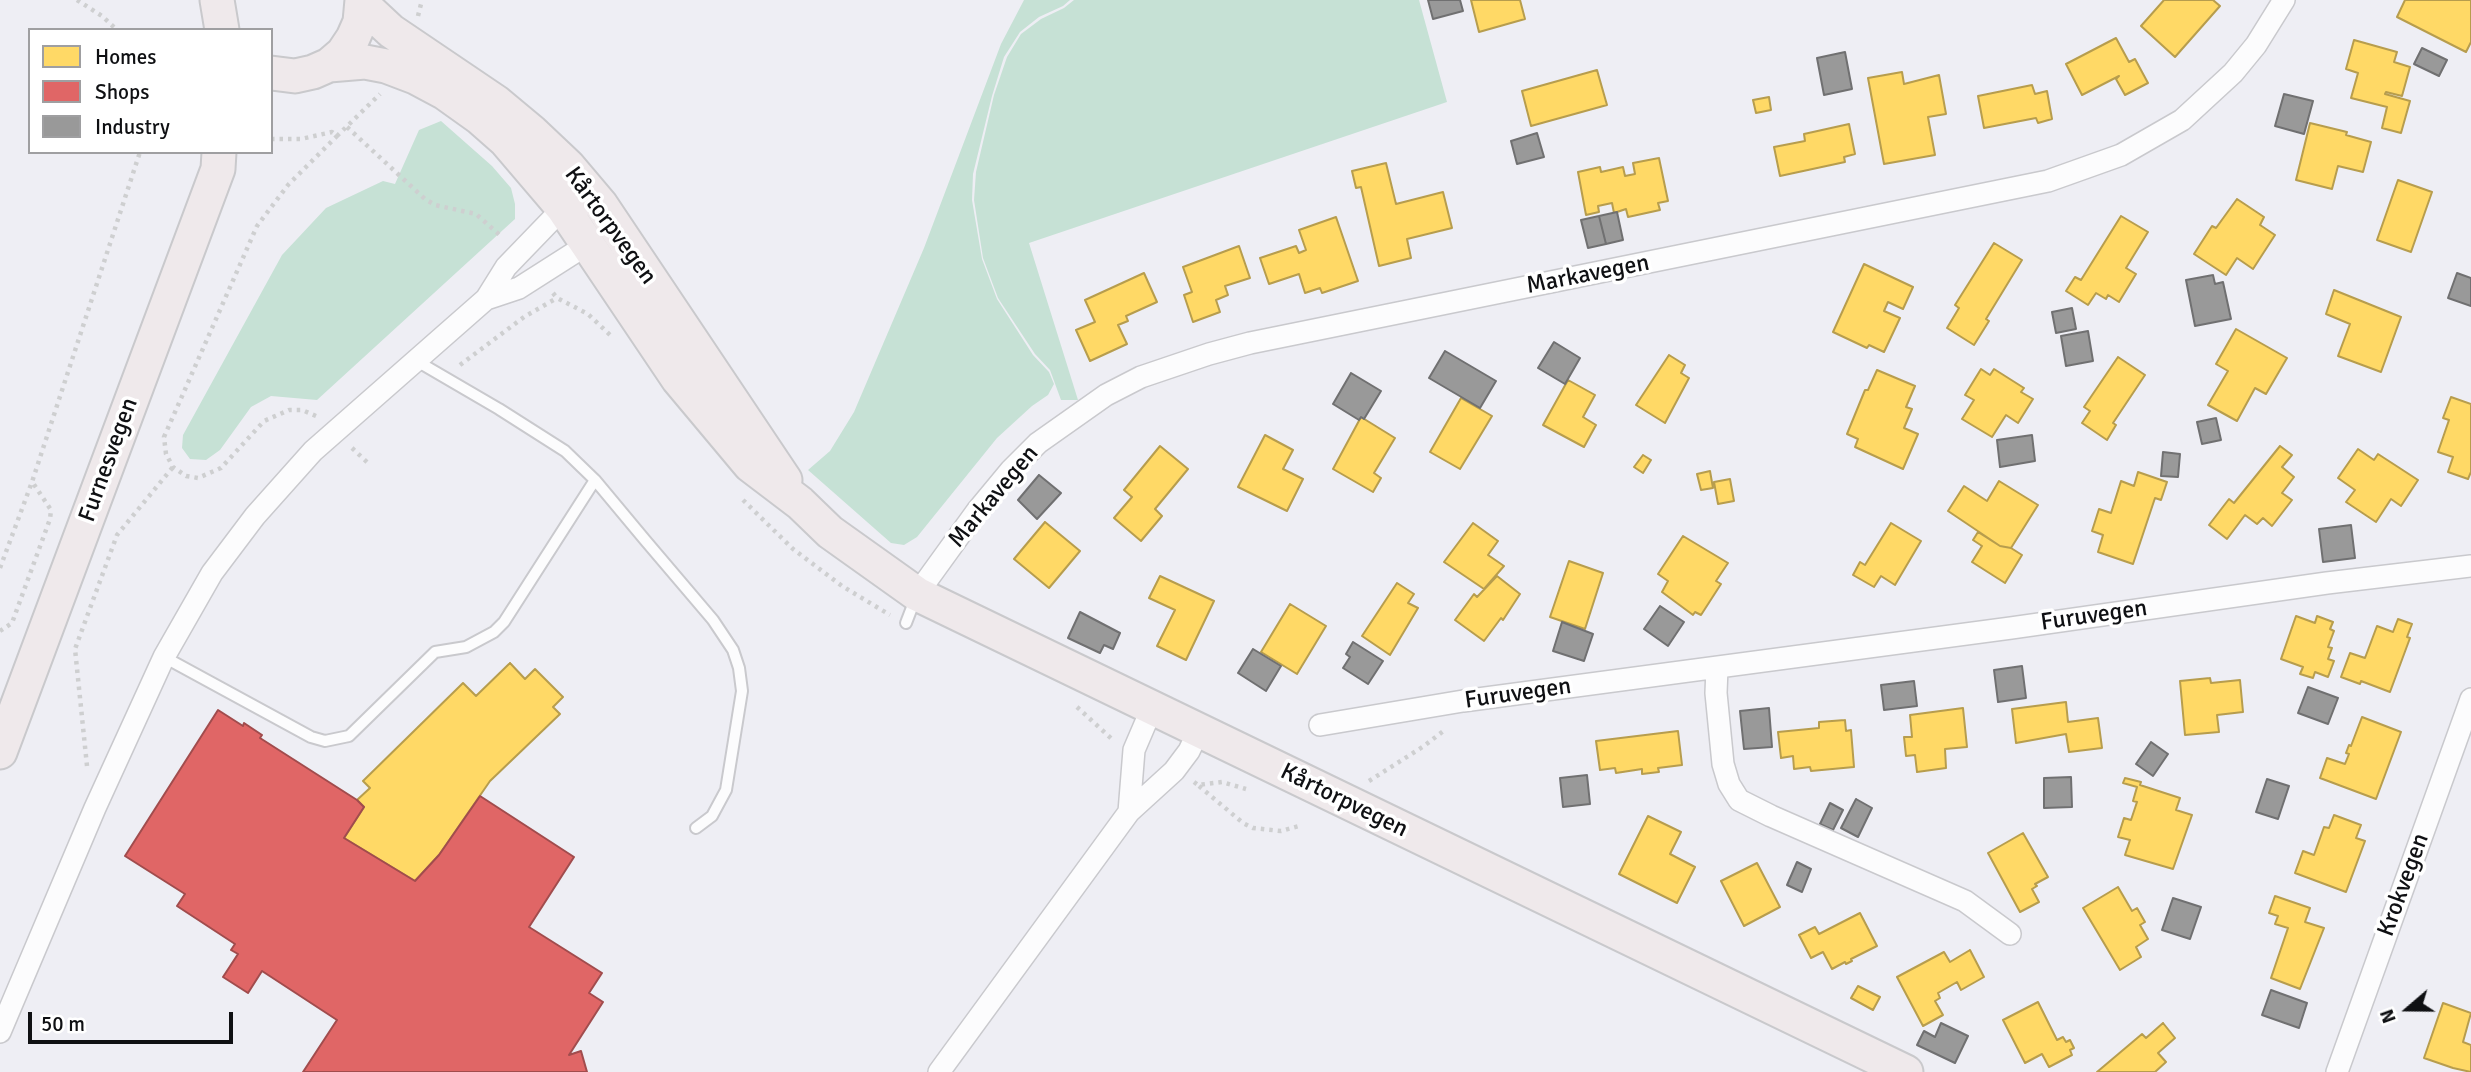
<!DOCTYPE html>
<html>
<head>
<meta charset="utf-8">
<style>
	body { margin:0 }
	#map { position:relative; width:2471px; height:1072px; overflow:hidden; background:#eeeef4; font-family:Signika,sans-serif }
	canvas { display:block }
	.legend { position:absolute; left:28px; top:28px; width:245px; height:126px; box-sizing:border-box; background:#fff; border:2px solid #9f9fa1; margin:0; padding:9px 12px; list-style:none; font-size:21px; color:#0f1013 }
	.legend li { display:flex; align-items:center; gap:14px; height:35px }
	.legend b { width:35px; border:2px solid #9f9fa1 }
	.north { position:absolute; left:2373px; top:974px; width:70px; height:70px; -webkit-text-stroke:5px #fff; paint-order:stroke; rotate:250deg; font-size:19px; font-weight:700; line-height:28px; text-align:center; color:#0f1013 }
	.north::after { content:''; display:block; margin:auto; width:24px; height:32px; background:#0f1013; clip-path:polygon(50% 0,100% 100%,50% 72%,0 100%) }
	.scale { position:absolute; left:28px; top:1012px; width:205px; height:32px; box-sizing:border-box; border:4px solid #0f1013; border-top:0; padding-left:9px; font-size:21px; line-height:24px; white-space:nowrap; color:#0f1013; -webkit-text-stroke:5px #fff; paint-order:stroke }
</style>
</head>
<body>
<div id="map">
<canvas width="2471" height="1072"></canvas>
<ul class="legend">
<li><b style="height:19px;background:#ffd966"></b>Homes</li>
<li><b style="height:19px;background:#e06666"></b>Shops</li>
<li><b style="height:19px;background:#999"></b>Industry</li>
</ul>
<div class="north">N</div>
<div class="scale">50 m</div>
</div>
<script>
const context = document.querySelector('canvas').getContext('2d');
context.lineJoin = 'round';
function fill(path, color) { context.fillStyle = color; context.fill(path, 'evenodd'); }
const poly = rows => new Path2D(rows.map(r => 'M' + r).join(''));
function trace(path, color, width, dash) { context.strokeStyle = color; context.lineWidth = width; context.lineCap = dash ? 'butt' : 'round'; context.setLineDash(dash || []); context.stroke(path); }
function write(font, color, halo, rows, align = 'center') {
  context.font = font + ' Signika,sans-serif'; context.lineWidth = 7; context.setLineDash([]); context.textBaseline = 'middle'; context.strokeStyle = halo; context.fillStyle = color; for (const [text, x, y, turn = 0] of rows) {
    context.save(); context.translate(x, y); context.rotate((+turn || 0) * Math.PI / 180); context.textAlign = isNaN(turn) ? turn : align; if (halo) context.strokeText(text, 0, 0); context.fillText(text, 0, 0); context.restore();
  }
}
fill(poly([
	[1024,0,1070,0,1063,6,1039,17,1020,32,1004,57,992,96,973,174,972,200,982,259,997,299,1033,355,1049,372,1054,384,1048,395,1032,406,997,438,917,537,904,545,891,543,808,470,830,451,854,412,924,248,1001,44],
	[1074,0,1419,0,1447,102,1029,243,1078,400,1061,400,1050,370,1035,354,998,298,983,258,974,200,976,172,994,95,1007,57,1021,34,1041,19,1064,8],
	[441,121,492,166,511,188,515,204,515,219,317,400,271,396,251,407,220,450,206,460,190,459,182,448,183,435,282,255,326,208,383,181,395,184,419,130]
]), '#c6e1d5');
const homes = poly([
	[1471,0,1520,0,1525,19,1479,32,1471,0],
	[2164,0,2213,0,2220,6,2175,57,2141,26,2164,0],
	[2405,0,2471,0,2471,42,2466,52,2397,17,2405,0],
	[2116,38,2129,62,2135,59,2148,83,2125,95,2116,79,2119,76,2082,95,2066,64,2116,38],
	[2354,40,2397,52,2394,62,2410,67,2402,96,2386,92,2385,94,2410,101,2401,133,2382,128,2387,107,2351,98,2358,73,2346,69,2354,40],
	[1597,70,1607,105,1531,126,1522,91,1597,70],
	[1902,72,1904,84,1939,75,1946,114,1928,117,1935,155,1884,164,1868,78,1902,72],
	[2032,85,2035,94,2047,91,2052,119,2038,123,2036,118,1984,128,1978,96,2032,85],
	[1769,97,1771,110,1756,113,1753,100,1769,97],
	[2310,123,2347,132,2346,135,2371,142,2363,172,2338,166,2332,189,2296,180,2310,123],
	[1849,124,1855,154,1844,157,1845,162,1780,176,1774,147,1805,141,1804,134,1849,124],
	[1659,158,1668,201,1658,203,1660,210,1628,217,1626,209,1614,213,1612,203,1598,206,1599,212,1586,215,1578,172,1600,167,1601,172,1623,167,1625,176,1635,174,1633,163,1659,158],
	[1386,163,1396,204,1443,192,1452,228,1407,239,1411,258,1379,266,1361,187,1356,188,1352,171,1386,163],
	[2398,180,2432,192,2411,252,2377,240,2398,180],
	[2237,199,2264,217,2260,225,2275,235,2253,269,2237,258,2226,275,2194,254,2212,226,2216,228,2237,199],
	[2121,216,2148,232,2126,268,2136,274,2119,302,2108,295,2106,299,2096,293,2088,305,2066,291,2075,277,2081,280,2121,216],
	[1336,217,1358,281,1322,293,1320,288,1305,293,1299,274,1269,284,1260,258,1296,246,1299,253,1306,250,1299,230,1336,217],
	[1994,243,2022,260,1986,319,1989,321,1974,345,1947,328,1959,308,1955,305,1994,243],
	[1239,246,1250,278,1225,286,1228,295,1216,300,1220,312,1193,322,1184,295,1192,292,1183,267,1239,246],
	[1864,264,1913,287,1903,309,1888,302,1884,311,1900,318,1884,352,1869,345,1867,348,1833,332,1864,264],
	[1144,273,1157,302,1126,316,1128,321,1118,325,1127,344,1090,361,1076,330,1095,322,1085,300,1144,273],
	[2334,290,2401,317,2381,372,2338,356,2350,324,2326,314,2334,290],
	[2236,329,2287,358,2266,394,2255,388,2237,421,2208,405,2228,371,2216,364,2236,329],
	[1669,355,1685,365,1681,373,1689,378,1665,423,1636,405,1669,355],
	[2118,357,2145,375,2113,423,2116,425,2107,440,2082,423,2090,411,2084,407,2118,357],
	[1981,369,1990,375,1994,369,2024,388,2021,392,2033,399,2018,423,2006,415,1992,437,1962,419,1974,400,1965,395,1981,369],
	[1877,370,1915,386,1906,407,1912,409,1904,428,1918,434,1903,469,1855,447,1858,439,1847,434,1865,390,1868,390,1877,370],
	[1568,380,1595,395,1583,417,1596,425,1584,447,1543,425,1568,380],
	[2451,397,2471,404,2471,472,2468,479,2448,472,2453,457,2438,452,2449,420,2443,418,2451,397],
	[1461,398,1492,416,1460,469,1430,452,1461,398],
	[1361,417,1395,438,1374,473,1381,478,1373,492,1333,469,1361,417],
	[1265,435,1293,450,1283,469,1303,479,1287,511,1238,487,1265,435],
	[1160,446,1188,469,1155,509,1162,516,1141,541,1114,518,1132,497,1124,490,1160,446],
	[2280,446,2292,455,2282,467,2294,477,2282,493,2292,500,2272,526,2263,518,2257,524,2245,515,2227,539,2209,525,2229,499,2234,503,2280,446],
	[2358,449,2374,460,2378,454,2418,480,2401,506,2391,499,2376,522,2346,502,2355,490,2338,478,2358,449],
	[1643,455,1651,460,1643,473,1634,467,1643,455],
	[1710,471,1713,488,1701,490,1697,474,1710,471],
	[2138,472,2167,482,2161,500,2155,498,2133,564,2098,552,2103,535,2092,531,2099,509,2111,513,2121,481,2134,486,2138,472],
	[1730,479,1734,501,1718,504,1714,482,1730,479],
	[1999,481,2038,505,2011,548,2000,546,1948,511,1964,486,1987,501,1999,481],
	[1045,522,1080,551,1049,588,1014,559,1045,522],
	[1473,523,1498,541,1488,555,1504,566,1484,589,1444,562,1473,523],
	[1891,523,1921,541,1895,585,1881,576,1874,587,1853,575,1860,562,1865,565,1891,523],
	[1978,532,2000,546,2011,548,2022,555,2005,583,1972,562,1982,546,1973,540,1978,532],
	[1683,536,1728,563,1716,581,1721,584,1701,615,1695,612,1693,615,1662,592,1668,581,1658,574,1683,536],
	[1569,561,1603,573,1585,629,1550,617,1569,561],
	[1160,576,1214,601,1186,660,1157,646,1175,610,1149,598,1160,576],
	[1497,576,1520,594,1503,620,1501,618,1484,641,1455,620,1474,594,1477,597,1497,576],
	[1397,583,1414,594,1408,603,1418,608,1390,655,1362,636,1397,583],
	[1290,604,1326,626,1297,674,1261,652,1290,604],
	[2296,616,2315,623,2317,616,2333,622,2330,629,2334,631,2328,647,2332,648,2328,659,2334,661,2328,677,2315,672,2313,678,2300,674,2303,667,2281,659,2296,616],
	[2398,619,2412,624,2407,637,2410,638,2390,692,2361,681,2360,684,2341,677,2350,653,2365,658,2377,626,2393,632,2398,619],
	[510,663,525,679,535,669,563,697,553,707,560,714,490,781,439,855,415,881,344,838,364,807,357,800,370,788,363,781,463,683,476,696,510,663],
	[2210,678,2211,683,2240,680,2243,712,2217,715,2219,732,2185,735,2180,681,2210,678],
	[2066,702,2068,722,2098,718,2102,748,2069,752,2066,734,2016,743,2012,709,2066,702],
	[1963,708,1967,747,1945,749,1946,768,1917,772,1915,755,1906,756,1904,737,1912,737,1910,715,1963,708],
	[2362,717,2401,732,2376,799,2320,778,2327,758,2345,764,2349,754,2346,753,2349,745,2351,746,2362,717],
	[1845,720,1846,731,1851,730,1854,767,1811,771,1810,767,1794,769,1793,756,1781,758,1778,732,1819,728,1819,722,1845,720],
	[1678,731,1682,765,1658,768,1659,772,1642,774,1642,769,1616,773,1615,768,1600,770,1596,741,1678,731],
	[2125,778,2141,782,2140,785,2180,798,2176,810,2192,815,2173,869,2125,855,2130,840,2118,837,2124,818,2131,820,2137,802,2133,801,2137,787,2123,783,2125,778],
	[2334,815,2361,825,2356,838,2365,841,2346,892,2295,873,2303,851,2314,855,2324,827,2329,828,2334,815],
	[1648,816,1681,832,1670,854,1695,867,1677,903,1619,874,1648,816],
	[2023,833,2048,877,2035,884,2037,886,2032,889,2039,902,2020,912,1988,853,2023,833],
	[1757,863,1780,907,1744,926,1721,881,1757,863],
	[2118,887,2132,911,2137,908,2145,922,2140,925,2148,939,2136,947,2141,957,2120,970,2083,908,2118,887],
	[2275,896,2310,908,2305,922,2324,928,2300,989,2271,978,2288,928,2275,924,2278,916,2269,913,2275,896],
	[1860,913,1877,946,1851,959,1852,961,1846,964,1845,962,1832,969,1823,952,1811,958,1799,935,1815,927,1819,934,1860,913],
	[1970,950,1984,977,1961,990,1957,982,1938,993,1940,998,1935,1001,1943,1015,1923,1026,1897,977,1944,952,1950,962,1970,950],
	[1858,986,1880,997,1873,1010,1851,998,1858,986],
	[2038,1002,2057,1040,2063,1037,2066,1042,2070,1040,2074,1048,2070,1050,2072,1055,2049,1067,2042,1054,2025,1063,2003,1020,2038,1002],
	[2443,1003,2471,1013,2463,1042,2471,1045,2471,1072,2453,1068,2424,1058,2443,1003],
	[2163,1023,2175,1038,2158,1053,2166,1062,2155,1072,2097,1072,2142,1034,2146,1038,2163,1023]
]);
fill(homes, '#ffd966');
trace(homes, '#b79d4d', 2);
const shops = poly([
	[218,710,243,726,244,723,262,735,260,738,357,800,364,807,344,838,415,881,439,855,480,796,574,857,529,927,602,973,589,993,603,1002,569,1055,581,1051,587,1072,303,1072,337,1020,262,971,248,993,223,977,238,954,231,950,235,944,177,906,185,894,125,856,218,710]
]);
fill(shops, '#e06666');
trace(shops, '#a14c4d', 2);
const industry = poly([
	[1428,0,1460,0,1463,11,1433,19,1428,0],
	[2422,48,2447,60,2439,76,2414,64,2422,48],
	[1845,52,1852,89,1824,95,1817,58,1845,52],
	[2284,94,2313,101,2304,134,2275,126,2284,94],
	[1537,133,1544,157,1517,164,1511,141,1537,133],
	[1617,212,1623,240,1606,244,1599,216,1617,212],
	[1599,216,1606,244,1588,248,1581,220,1599,216],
	[2457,273,2471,278,2471,306,2448,298,2457,273],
	[2213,275,2215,284,2223,282,2231,319,2195,326,2186,280,2213,275],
	[2072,308,2076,329,2056,333,2052,312,2072,308],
	[2088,331,2093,361,2066,366,2061,336,2088,331],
	[1554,342,1580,358,1565,384,1538,368,1554,342],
	[1445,351,1496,381,1480,408,1429,378,1445,351],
	[1351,373,1381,391,1364,419,1361,417,1359,420,1333,404,1351,373],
	[2216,418,2221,440,2202,444,2197,422,2216,418],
	[2032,435,2035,461,2000,467,1997,440,2032,435],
	[2163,452,2180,454,2178,477,2161,476,2163,452],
	[1039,475,1061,493,1037,519,1018,500,1039,475],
	[2351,525,2355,558,2323,562,2319,529,2351,525],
	[1660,606,1684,622,1668,646,1644,629,1660,606],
	[1080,612,1120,633,1113,649,1104,645,1100,653,1068,638,1080,612],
	[1562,622,1593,634,1584,661,1553,651,1562,622],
	[1353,642,1383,661,1368,684,1343,668,1350,657,1346,654,1353,642],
	[1253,649,1281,666,1266,691,1238,673,1253,649],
	[2022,666,2026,698,1998,702,1994,670,2022,666],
	[1914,681,1917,706,1884,710,1881,685,1914,681],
	[2308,687,2338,698,2328,724,2298,713,2308,687],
	[1769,708,1772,747,1744,749,1740,711,1769,708],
	[2151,742,2168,754,2153,776,2136,764,2151,742],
	[1587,775,1590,804,1563,807,1560,778,1587,775],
	[2071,777,2072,807,2044,808,2044,778,2071,777],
	[2267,779,2289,786,2278,819,2256,812,2267,779],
	[1856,799,1872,808,1858,837,1841,828,1856,799],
	[1830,803,1843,810,1833,830,1820,824,1830,803],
	[1797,862,1811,869,1802,892,1787,885,1797,862],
	[2173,898,2201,907,2190,939,2162,930,2173,898],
	[2271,990,2307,1003,2299,1028,2262,1015,2271,990],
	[1941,1023,1968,1036,1955,1063,1917,1045,1924,1031,1935,1037,1941,1023]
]);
fill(industry, '#999');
trace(industry, '#707071', 2);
const service = poly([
	[415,360,499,409,565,451,595,480,645,540,713,620,733,650,739,668,742,691,726,790,712,816,696,828],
	[906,623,916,597],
	[164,657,311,737,325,741,349,736,435,652,466,647,494,632,504,622,595,480]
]);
const minor = poly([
	[486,299,519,288,588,244],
	[917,594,977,511,1011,470,1038,443,1106,395,1141,377,1209,354,1250,343,2048,181,2121,155,2182,120,2233,73,2256,45,2284,0],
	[1717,668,1716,693,1723,764,1729,784,1739,800,1771,816,1965,901,2010,934],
	[1320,725,1463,701,2011,628,2327,583,2471,566],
	[1129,812,1134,750,1152,708],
	[0,1032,95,808,164,657,212,573,255,516,313,451,486,299,506,267,563,208],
	[939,1072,1129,812,1174,771,1189,751,1199,730],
	[2337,1072,2471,699]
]);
const primary = poly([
	[217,0,222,30],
	[362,4,391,31,496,102,532,132,568,166,601,205,785,480],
	[329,65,365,62,386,66,415,77,445,93,480,118,505,140,563,208,678,379,750,465,800,503,830,532,917,594,1906,1072],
	[271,73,295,76,313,72,329,65,343,53,353,38,360,22,362,0],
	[0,752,218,169,219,152]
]);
trace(service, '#c9c9cd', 14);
trace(minor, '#c9c9cd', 24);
trace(primary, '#c9c9cc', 37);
trace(poly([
	[77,0,102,16,117,30],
	[418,16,422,0],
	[347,127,425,199,435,205,476,214,502,237],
	[271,139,301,139,332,132,337,136,380,94],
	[553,293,557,298,588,314,610,335],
	[460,365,524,317,557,298],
	[316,416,302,410,289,410,264,421,221,468,198,478,186,476,173,467,166,454,164,437,257,226,288,185,337,136],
	[352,448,369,464],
	[743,500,793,549,842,586,890,615],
	[0,568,32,482,140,152],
	[0,631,12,623,50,519,51,510,33,483],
	[1077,707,1114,741],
	[87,766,75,649,117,535,173,467],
	[1369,781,1424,746,1446,729],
	[1194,782,1198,785,1222,782,1246,789],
	[1199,786,1243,823,1253,828,1281,831,1299,826]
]), '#cecfd0', 4.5, [3.5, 5]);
trace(service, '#fcfcfd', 10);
trace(minor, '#fcfcfd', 21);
trace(primary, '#efe9eb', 33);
write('24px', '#0f1013', '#fff', [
	["Kårtorpvegen",610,226,54],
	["Markavegen",1588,275,-11],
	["Furnesvegen",109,460,-70],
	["Markavegen",994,497,-50],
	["Furuvegen",2094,616,-8],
	["Furuvegen",1518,694,-8],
	["Kårtorpvegen",1344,801,26],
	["Krokvegen",2404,885,-70]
]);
</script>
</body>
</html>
